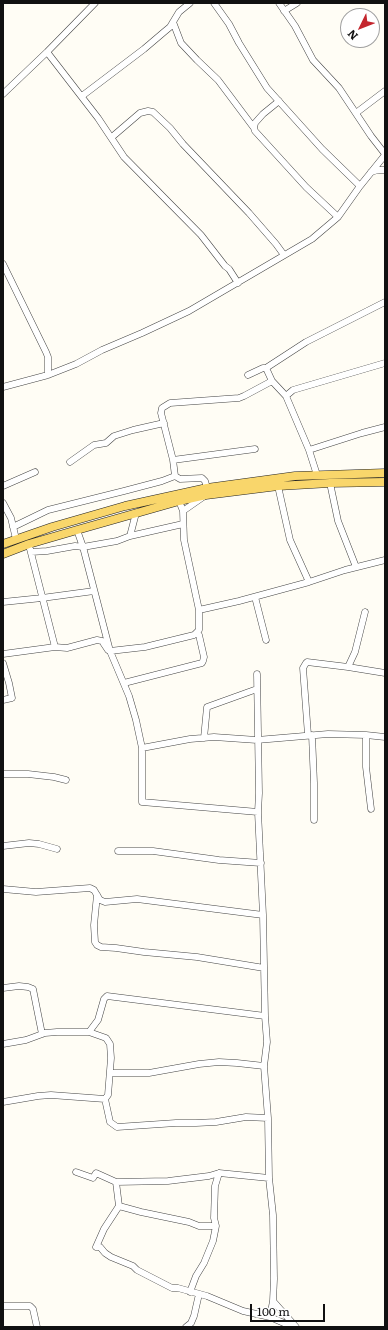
<!DOCTYPE html>
<html>
<head>
<meta charset="utf-8">
<style>
	body { margin:0 }
	#map { position:relative; width:388px; height:1330px; overflow:hidden; background:#fffdf5; font-family:Literata,serif }
	canvas { display:block }
	.frame { position:absolute; inset:0; border:4px solid #111; pointer-events:none }
	.north { position:absolute; left:340px; top:8px; width:40px; height:40px; box-sizing:border-box; background:#fff; border:1px solid #a0a0a0; border-radius:50%; rotate:227deg; font-size:11px; font-weight:700; line-height:16px; text-align:center; color:#111 }
	.north::after { content:''; display:block; margin:auto; width:14px; height:18px; background:#c4262e; clip-path:polygon(50% 0,100% 100%,50% 72%,0 100%) }
	.scale { position:absolute; left:250px; top:1304px; width:75px; height:18px; box-sizing:border-box; border:2px solid #111; border-top:0; padding-left:5px; font-size:12px; line-height:14px; white-space:nowrap; color:#111; -webkit-text-stroke:3px #fff; paint-order:stroke }
</style>
</head>
<body>
<div id="map">
<canvas width="388" height="1330"></canvas>
<div class="frame"></div>
<div class="north">N</div>
<div class="scale">100 m</div>
</div>
<script>
const context = document.querySelector('canvas').getContext('2d');
context.lineJoin = 'round';
const poly = rows => new Path2D(rows.map(r => 'M' + r).join(''));
function trace(path, color, width, dash) { context.strokeStyle = color; context.lineWidth = width; context.lineCap = dash ? 'butt' : 'round'; context.setLineDash(dash || []); context.stroke(path); }
const minor = poly([
	[214,3,229,24,239,43,267,88,322,149,360,186],
	[279,3,295,26,313,60,339,88,371,136,385,154],
	[284,11,297,3],
	[173,22,181,43,197,60,218,80,254,128],
	[47,52,98,118,124,157,201,235,225,266,229,269,238,283],
	[3,94,47,52,95,3],
	[82,96,144,49,164,32,170,27,179,12,190,3],
	[279,101,263,114,255,123,254,128,255,131,306,187,338,217],
	[356,113,385,91],
	[112,137,140,113,148,111,153,112,170,128,183,144,249,213,276,244,284,255],
	[371,172,378,170,385,170],
	[3,264,46,352,48,357,48,375],
	[385,363,293,390,286,396,309,450,362,433,385,427],
	[266,368,272,381,286,396],
	[248,375,263,368,266,368,306,342,385,302],
	[3,387,48,375,76,364,102,350,142,333,189,311,312,239,338,217,360,186,385,155],
	[255,449,173,460,161,413,162,408,170,403,239,398,244,396,272,381],
	[309,450,317,475],
	[173,460,175,476,180,479,202,478,205,481,207,488,206,495,183,511],
	[70,462,94,445,106,443,114,436,133,430,164,423],
	[330,483,338,521,356,567],
	[3,486,35,472],
	[278,486,290,540,309,582],
	[179,501,183,511,184,540,199,610,199,630,194,635,145,647,110,651,129,696,136,720,142,748,142,802,258,812],
	[3,503,11,518,16,539],
	[13,527,48,510,124,491,162,481,175,476],
	[130,536,183,524],
	[30,549,55,647],
	[31,552,47,551,75,546,83,547,117,541,130,536,136,513],
	[255,597,266,640],
	[3,602,42,598,94,591],
	[199,610,239,601,309,582,345,570,385,560],
	[3,654,55,647,67,648,97,640,102,641,108,650,110,651,83,547,77,530],
	[3,663,9,683,12,698,3,700],
	[348,667,355,652,365,612],
	[257,674,259,793,258,812,263,915,265,1016,267,1042,264,1066,268,1118,269,1178,273,1215,274,1279,273,1301,270,1317],
	[124,683,202,663,203,661,204,657,199,635,197,634],
	[308,735,303,668,306,663,307,662,348,667,385,673],
	[312,735,314,783,314,820],
	[366,735,366,767,371,809],
	[204,738,207,707,257,689],
	[142,748,190,739,214,737,257,740,328,734,366,735,385,737],
	[3,774,28,774,54,777,66,780],
	[3,846,29,843,39,844,57,849],
	[118,851,153,851,219,860,261,863],
	[3,889,36,892,90,888,94,890,100,900,105,902,137,899,263,915],
	[97,895,94,925,95,942,97,945,101,947,116,948,144,952,197,957,264,968],
	[3,988,19,986,28,987,33,989,42,1034],
	[89,1032,98,1020,104,999,107,996,265,1016],
	[3,1044,26,1040,45,1033,57,1032,89,1032,106,1038,110,1044,111,1058,108,1095,105,1099,110,1122,117,1127,176,1123,196,1123,216,1122,246,1117,268,1118],
	[111,1073,149,1073,199,1064,219,1062,237,1063,264,1066],
	[3,1102,38,1096,51,1095,105,1099],
	[76,1172,93,1178,96,1173,116,1182,168,1181,209,1176,219,1173,269,1178],
	[116,1182,119,1206,104,1229,96,1247,100,1247,105,1253,111,1257,133,1266,137,1270,172,1288,178,1288,207,1296,243,1311,270,1317,293,1327],
	[119,1206,141,1212,189,1222,199,1226,216,1226],
	[190,1292,196,1276,204,1263,213,1241,216,1226,214,1218,215,1186,219,1173],
	[273,1301,296,1327],
	[3,1306,30,1306,33,1309,37,1327],
	[186,1327,191,1323,194,1316,199,1294]
]);
const major = poly([
	[3,544,52,527,125,506,207,488,295,476,385,473],
	[3,554,29,544,77,530,179,501,206,495,278,486,330,483,385,482]
]);
trace(minor, '#444', 7);
trace(major, '#222', 9);
trace(minor, '#fff', 6);
trace(major, '#f9d66b', 8);
</script>
</body>
</html>
